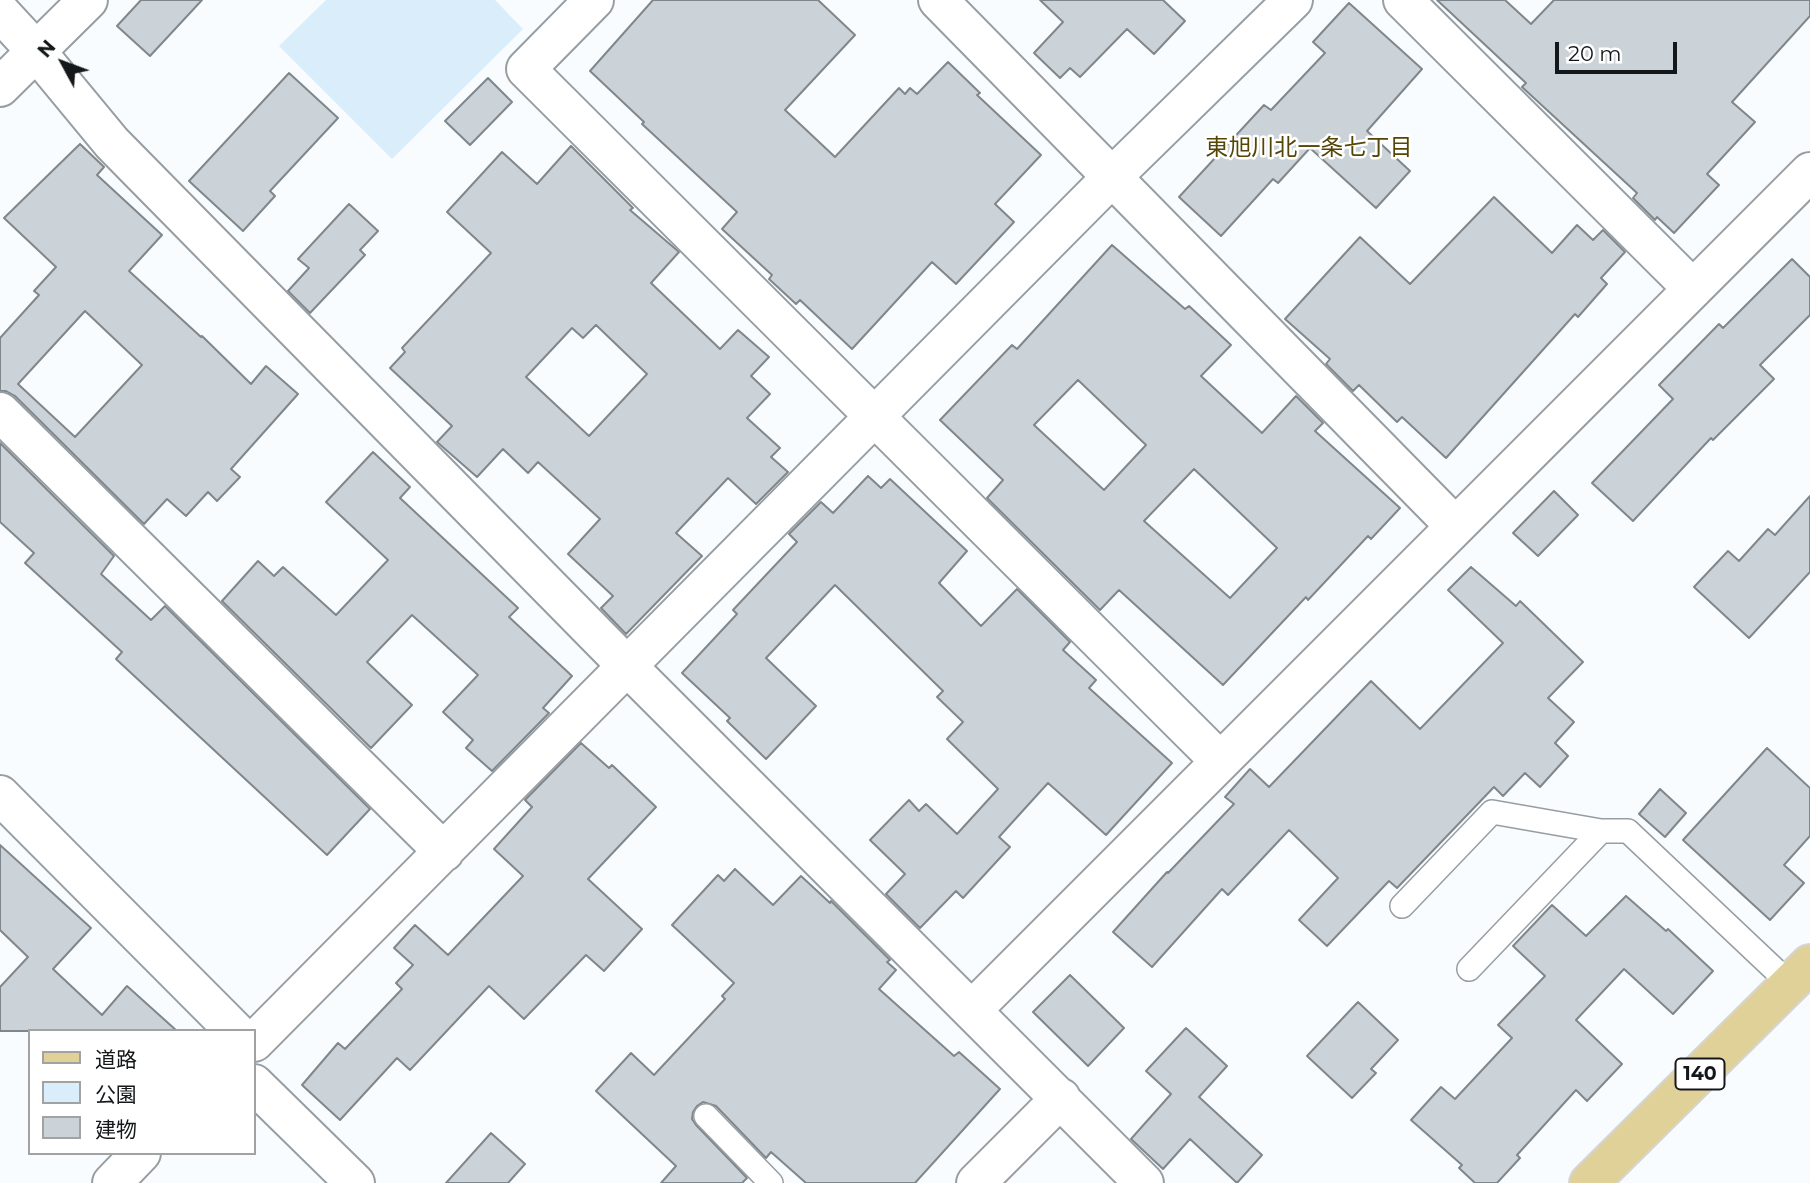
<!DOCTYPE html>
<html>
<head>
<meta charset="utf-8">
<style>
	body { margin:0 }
	#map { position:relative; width:1810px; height:1183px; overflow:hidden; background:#f9fcfe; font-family:Montserrat,"Noto Sans JP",sans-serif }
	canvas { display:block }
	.legend { position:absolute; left:28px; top:1029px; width:228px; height:126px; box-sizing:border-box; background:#fff; border:2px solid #a1a3a3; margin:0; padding:9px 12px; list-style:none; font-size:21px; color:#15181a }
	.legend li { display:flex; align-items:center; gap:14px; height:35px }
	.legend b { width:35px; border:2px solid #a1a3a3 }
	.north { position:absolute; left:28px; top:28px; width:70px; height:70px; -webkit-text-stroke:5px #fff; paint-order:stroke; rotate:311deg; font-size:19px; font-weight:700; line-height:28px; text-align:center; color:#15181a }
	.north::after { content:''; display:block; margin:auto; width:24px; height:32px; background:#15181a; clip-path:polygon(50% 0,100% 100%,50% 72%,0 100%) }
	.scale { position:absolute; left:1555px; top:42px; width:122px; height:32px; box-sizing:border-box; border:4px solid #15181a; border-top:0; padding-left:9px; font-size:21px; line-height:24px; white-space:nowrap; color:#15181a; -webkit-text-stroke:5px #fff; paint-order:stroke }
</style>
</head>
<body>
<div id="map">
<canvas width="1810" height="1183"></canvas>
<ul class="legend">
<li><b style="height:9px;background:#dfd198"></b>道路</li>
<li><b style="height:19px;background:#daedfb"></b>公園</li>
<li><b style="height:19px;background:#cbd3d8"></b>建物</li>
</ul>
<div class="north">N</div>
<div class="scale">20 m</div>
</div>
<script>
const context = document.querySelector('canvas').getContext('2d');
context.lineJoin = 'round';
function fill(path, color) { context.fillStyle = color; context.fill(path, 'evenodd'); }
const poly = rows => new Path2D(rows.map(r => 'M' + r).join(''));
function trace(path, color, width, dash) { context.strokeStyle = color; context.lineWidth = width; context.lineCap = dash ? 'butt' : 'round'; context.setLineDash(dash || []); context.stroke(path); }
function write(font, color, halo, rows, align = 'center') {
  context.font = font + ' Montserrat,"Noto Sans JP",sans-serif'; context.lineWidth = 5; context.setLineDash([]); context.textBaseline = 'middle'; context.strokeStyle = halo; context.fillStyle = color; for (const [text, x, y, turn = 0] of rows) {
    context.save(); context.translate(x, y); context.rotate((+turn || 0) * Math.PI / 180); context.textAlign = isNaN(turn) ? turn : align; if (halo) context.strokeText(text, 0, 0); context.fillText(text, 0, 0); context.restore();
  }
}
fill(poly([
	[326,0,495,0,523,29,392,159,279,46]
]), '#daedfb');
const building = poly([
	[141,0,202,0,150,56,117,26,141,0],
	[653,0,818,0,855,35,785,110,835,157,899,88,905,94,910,88,917,94,948,62,980,93,977,95,1041,155,995,204,1014,222,956,284,932,262,852,349,800,300,796,304,769,279,772,275,722,229,737,212,642,124,644,122,590,71,653,0],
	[1040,0,1163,0,1185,21,1154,54,1127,29,1080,77,1070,68,1060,78,1034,53,1063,22,1040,0],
	[1437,0,1505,0,1531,24,1554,0,1810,0,1810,16,1732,102,1755,122,1707,174,1719,185,1674,233,1657,217,1655,220,1633,198,1637,193,1522,87,1526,83,1437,0],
	[1349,3,1422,69,1367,131,1410,171,1376,208,1310,148,1278,183,1273,179,1221,236,1179,197,1264,105,1271,110,1325,53,1313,42,1349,3],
	[289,73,338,118,270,191,275,196,243,231,189,181,289,73],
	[488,78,512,102,470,145,445,121,488,78],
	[80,144,104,167,97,175,162,235,129,271,201,337,202,336,251,384,266,366,298,394,231,469,240,477,217,501,208,492,186,516,167,499,144,524,15,396,6,391,0,391,0,338,39,295,34,291,56,267,4,218,80,144],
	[85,311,142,365,75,437,18,384,85,311],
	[571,146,633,208,630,210,679,252,651,283,720,349,738,330,769,357,751,376,770,394,747,418,780,448,771,457,788,472,756,504,728,478,676,533,702,556,626,634,601,608,613,596,568,554,600,519,538,462,528,473,503,449,477,477,437,442,452,426,390,368,405,352,402,348,491,253,447,212,502,152,537,184,571,146],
	[596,325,647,374,589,436,526,377,572,328,583,338,596,325],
	[1494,197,1552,253,1577,225,1593,240,1603,230,1625,252,1601,278,1607,284,1578,317,1575,314,1446,458,1402,417,1397,422,1359,385,1353,391,1326,364,1330,359,1285,319,1360,237,1410,284,1494,197],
	[349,204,378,231,360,250,365,255,310,313,288,291,309,268,298,259,349,204],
	[1112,245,1185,309,1189,306,1231,345,1201,376,1262,433,1296,396,1323,423,1315,431,1400,508,1371,539,1368,536,1308,600,1306,597,1223,685,1119,590,1100,610,987,498,1003,480,940,420,1012,345,1017,349,1112,245],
	[1078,380,1146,445,1104,490,1034,425,1078,380],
	[1194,469,1277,548,1230,598,1144,521,1194,469],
	[1792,259,1810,277,1810,315,1760,365,1774,379,1713,440,1711,438,1633,521,1592,483,1673,399,1659,385,1719,324,1723,328,1792,259],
	[0,443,114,556,101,574,151,620,165,606,370,809,327,855,116,659,122,652,25,563,34,553,0,522,0,443],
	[373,452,410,487,400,498,518,608,509,617,572,676,543,708,549,713,492,771,466,748,473,740,443,712,478,675,412,615,367,662,412,705,371,748,222,601,258,561,274,576,283,567,336,615,388,560,326,502,373,452],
	[868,476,881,488,890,479,967,551,939,583,981,626,1017,589,1070,642,1063,650,1096,680,1089,688,1172,763,1106,835,1048,783,999,837,1010,847,963,898,956,891,920,928,886,894,905,874,870,840,909,800,919,811,926,804,957,834,998,789,947,739,963,722,937,697,943,691,835,585,766,658,816,706,766,759,727,721,730,718,682,673,737,614,733,610,797,542,789,534,821,502,833,513,868,476],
	[1554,491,1578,515,1538,556,1513,533,1554,491],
	[1810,496,1810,572,1749,638,1694,587,1728,551,1739,561,1768,529,1775,535,1810,496],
	[1471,567,1516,606,1520,601,1583,662,1548,698,1574,722,1555,743,1568,756,1540,787,1525,773,1503,796,1494,787,1397,888,1389,881,1327,946,1299,920,1338,878,1289,830,1228,895,1222,889,1152,967,1113,932,1167,872,1168,873,1234,804,1225,797,1250,769,1269,787,1371,681,1420,729,1503,643,1448,590,1471,567],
	[581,743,609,768,612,765,656,807,588,879,642,929,604,971,586,955,524,1019,489,986,410,1070,397,1058,340,1120,302,1085,338,1043,345,1049,402,989,396,983,413,965,394,948,415,925,448,955,523,876,494,849,532,807,525,800,581,743],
	[1767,748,1810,788,1810,836,1784,865,1804,883,1770,920,1683,840,1767,748],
	[1660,789,1686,813,1665,837,1639,814,1660,789],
	[0,845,91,928,53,969,102,1015,127,986,177,1031,0,1031,0,987,28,957,0,930,0,845],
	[735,869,773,905,801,876,830,903,831,901,890,960,887,962,896,970,879,989,954,1056,959,1052,1000,1089,915,1183,806,1183,771,1152,766,1158,716,1106,703,1102,697,1106,693,1112,692,1119,696,1125,747,1178,742,1183,661,1183,676,1166,596,1091,631,1053,654,1075,725,999,722,996,734,983,672,925,718,875,724,881,735,869],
	[1626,896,1666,931,1668,929,1713,971,1673,1014,1624,969,1576,1020,1622,1064,1587,1101,1576,1090,1517,1155,1520,1158,1497,1183,1475,1183,1459,1168,1462,1165,1411,1120,1441,1087,1455,1099,1512,1038,1498,1025,1545,976,1513,946,1552,905,1586,936,1626,896],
	[1070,975,1124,1028,1088,1066,1033,1012,1070,975],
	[1358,1002,1398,1040,1371,1069,1376,1073,1352,1098,1307,1056,1358,1002],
	[1186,1028,1227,1066,1199,1097,1262,1155,1237,1183,1190,1139,1163,1169,1131,1139,1171,1094,1146,1071,1186,1028],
	[491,1133,525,1164,508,1183,446,1183,491,1133]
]);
fill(building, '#cbd3d8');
trace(building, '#80878c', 2);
const service = poly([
	[1402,906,1492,812,1601,831],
	[1469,969,1601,831,1628,831,1790,984],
	[706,1116,771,1183]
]);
const minor = poly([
	[594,0,526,69,1220,761],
	[938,0,1455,526],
	[1403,0,1693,289],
	[0,12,36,51,112,143,627,666,1144,1183],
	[0,87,88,0],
	[0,412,444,852],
	[0,795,235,1031],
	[972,1010,1810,172],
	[254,1042,1111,178,1293,0],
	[254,1084,355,1183],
	[112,1183,141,1153],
	[976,1183,1061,1098]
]);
const primary = poly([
	[1589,1183,1810,964]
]);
trace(service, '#979ea3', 26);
trace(minor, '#979ea3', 42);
trace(primary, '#d5d5d6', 42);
trace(service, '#fff', 23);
trace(minor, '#fff', 38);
trace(primary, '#dfd198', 38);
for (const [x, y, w] of [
	[1700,1074,49]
]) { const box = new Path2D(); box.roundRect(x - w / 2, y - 15.5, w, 31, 5); context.fillStyle = '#fff'; context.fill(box); trace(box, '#15181a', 2); }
write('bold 19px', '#15181a', null, [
	["140",1700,1074]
]);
write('23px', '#544604', '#fff', [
	["東旭川北一条七丁目",1309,148]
]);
</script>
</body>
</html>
